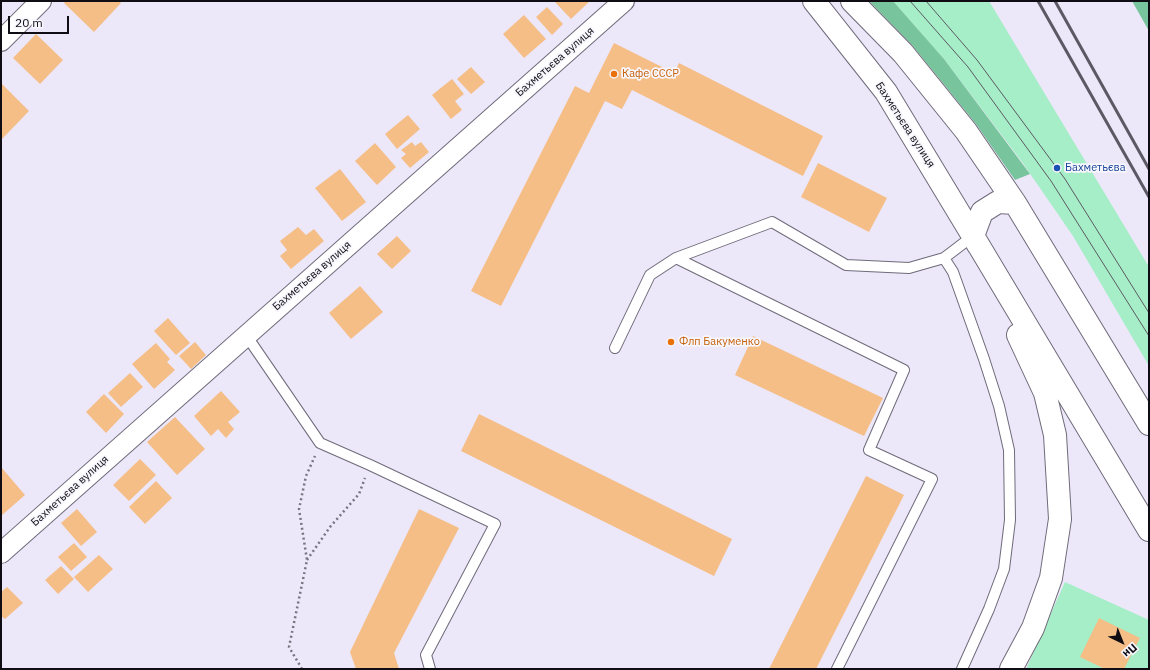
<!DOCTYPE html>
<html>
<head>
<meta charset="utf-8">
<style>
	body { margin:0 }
	#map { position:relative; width:1150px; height:670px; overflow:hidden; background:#ece7f9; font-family:"IBM Plex Sans",sans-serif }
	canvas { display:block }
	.frame { position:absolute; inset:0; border:2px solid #0f0d13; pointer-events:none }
	.north { position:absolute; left:1102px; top:622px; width:40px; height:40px; -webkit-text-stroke:3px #f8f6fd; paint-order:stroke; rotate:137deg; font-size:11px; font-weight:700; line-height:16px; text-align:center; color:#0f0d13 }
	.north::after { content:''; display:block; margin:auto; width:14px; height:18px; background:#0f0d13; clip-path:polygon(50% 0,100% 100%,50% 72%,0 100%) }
	.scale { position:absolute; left:8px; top:16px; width:61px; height:18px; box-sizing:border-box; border:2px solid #0f0d13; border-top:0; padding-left:5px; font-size:12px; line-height:14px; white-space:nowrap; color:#0f0d13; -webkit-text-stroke:3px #f8f6fd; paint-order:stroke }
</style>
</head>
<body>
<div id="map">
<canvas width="1150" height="670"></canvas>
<div class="frame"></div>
<div class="north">Пн</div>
<div class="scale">20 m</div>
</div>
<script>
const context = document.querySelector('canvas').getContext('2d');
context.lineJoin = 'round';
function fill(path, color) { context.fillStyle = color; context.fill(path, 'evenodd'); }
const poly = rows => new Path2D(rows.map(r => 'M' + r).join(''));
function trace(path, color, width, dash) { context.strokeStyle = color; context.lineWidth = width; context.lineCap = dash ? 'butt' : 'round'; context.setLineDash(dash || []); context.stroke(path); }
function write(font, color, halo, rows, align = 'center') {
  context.font = font + ' "IBM Plex Sans",sans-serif'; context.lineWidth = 3.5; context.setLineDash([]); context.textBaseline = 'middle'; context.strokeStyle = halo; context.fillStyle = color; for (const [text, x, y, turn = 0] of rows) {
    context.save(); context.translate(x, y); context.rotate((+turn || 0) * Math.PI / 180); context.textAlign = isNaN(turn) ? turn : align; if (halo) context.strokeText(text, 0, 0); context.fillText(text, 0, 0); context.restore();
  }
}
fill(poly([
	[893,1,989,1,1149,267,1149,366,1073,236,1022,162,944,59],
	[1065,582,1149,620,1149,669,1026,669]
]), '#a5eec7');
fill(poly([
	[869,1,893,1,944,59,1030,174,1015,180,976,124,912,45],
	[1132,1,1149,1,1149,31]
]), '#78c49d');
fill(poly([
	[65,1,119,1,121,3,94,32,64,3],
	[554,1,590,1,571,19],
	[547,7,563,24,552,35,536,17],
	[524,15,546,39,524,58,503,34],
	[36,34,63,60,40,84,13,58],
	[614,43,674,73,679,63,823,136,803,176,632,90,622,109,605,101,501,306,471,291,575,86,589,93],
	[471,67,485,82,471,94,457,79],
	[452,79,464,94,455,101,462,110,451,119,432,95],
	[1,83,29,111,2,139,1,138],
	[408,115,420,129,397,149,385,134],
	[412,142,415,146,421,142,429,152,410,168,401,158,406,154,401,150],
	[375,143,396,167,377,185,355,161],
	[818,163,887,198,869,232,801,197],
	[340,169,366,202,342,221,315,188],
	[298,227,306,235,314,229,324,241,291,269,280,256,287,250,280,241],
	[397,236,411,251,392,269,377,254],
	[360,286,383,312,351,339,329,313],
	[168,318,190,343,176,355,154,331],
	[753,336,883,398,864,436,735,375],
	[195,342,206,355,191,369,179,356],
	[156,343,170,359,167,362,175,370,154,389,132,364],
	[130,373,143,387,121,407,108,393],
	[221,391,240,412,228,422,234,429,226,438,218,429,211,436,194,416],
	[104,394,124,414,106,433,86,412],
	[479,414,732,539,714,576,461,451],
	[175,417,205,449,177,475,147,442],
	[140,459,156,475,129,501,113,485],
	[1,467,25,495,1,516],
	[866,476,904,495,816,669,769,669],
	[156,481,172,498,145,524,129,507],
	[77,509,97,532,81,546,61,523],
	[419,509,459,528,394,653,399,669,356,669,350,652],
	[74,543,87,557,71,571,58,557],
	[99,555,113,569,88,592,74,577],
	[61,566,74,579,58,594,45,580],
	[7,587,23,603,5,619,1,616,1,592],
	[1099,618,1140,638,1124,669,1105,669,1080,657]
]), '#f5be87');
const lane = poly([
	[676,258,904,370,869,450,932,479,837,669],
	[246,335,320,443,370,465,495,524,426,655,430,669],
	[615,348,650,275,676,258,772,222,846,265,909,268,944,258],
	[962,669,989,609,1004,569,1010,520,1009,450,999,406,984,359,953,272,944,258,973,236]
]);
const street = poly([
	[1,41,41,1],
	[1,553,624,1]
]);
const secondary = poly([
	[814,1,886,92,973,236,1149,530],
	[852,1,903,53,966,131,1015,203,1149,424],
	[978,245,973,236,982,212,998,202,1015,203],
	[1011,669,1033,628,1051,578,1060,519,1055,435,1045,393,1018,335]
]);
trace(lane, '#6f6b7a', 12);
trace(street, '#6f6b7a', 22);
trace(secondary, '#6f6b7a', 24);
trace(poly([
	[307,560,330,527,359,494,365,478],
	[302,669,289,647,307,560,299,509,306,476,315,456]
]), '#787480', 2.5, [2, 3]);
trace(lane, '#fff', 10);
trace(street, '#fff', 20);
trace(secondary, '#fff', 22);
trace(poly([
	[910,1,968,67,1051,181,1149,336],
	[926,1,977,60,1065,179,1149,313]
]), '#5c5964', 1);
trace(poly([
	[1038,1,1149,197],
	[1055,1,1149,169]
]), '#5c5964', 3);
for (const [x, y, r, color] of [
	[614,74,4,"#e8710a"],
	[1057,168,4,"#1a4fb4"],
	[671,342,4,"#e8710a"]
]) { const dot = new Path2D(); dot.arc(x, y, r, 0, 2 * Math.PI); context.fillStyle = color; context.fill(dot); trace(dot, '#f8f6fd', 1.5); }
write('11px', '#0f0d13', '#f8f6fd', [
	["Бахметьєва вулиця",555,62,-41],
	["Бахметьєва вулиця",905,125,57],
	["Бахметьєва вулиця",312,276,-41],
	["Бахметьєва вулиця",70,491,-42]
]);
write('11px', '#c56008', '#f8f6fd', [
	["Кафе СССР",622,74],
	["Флп Бакуменко",679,342]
], 'left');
write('11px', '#164399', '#f8f6fd', [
	["Бахметьєва",1065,168]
], 'left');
</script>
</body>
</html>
